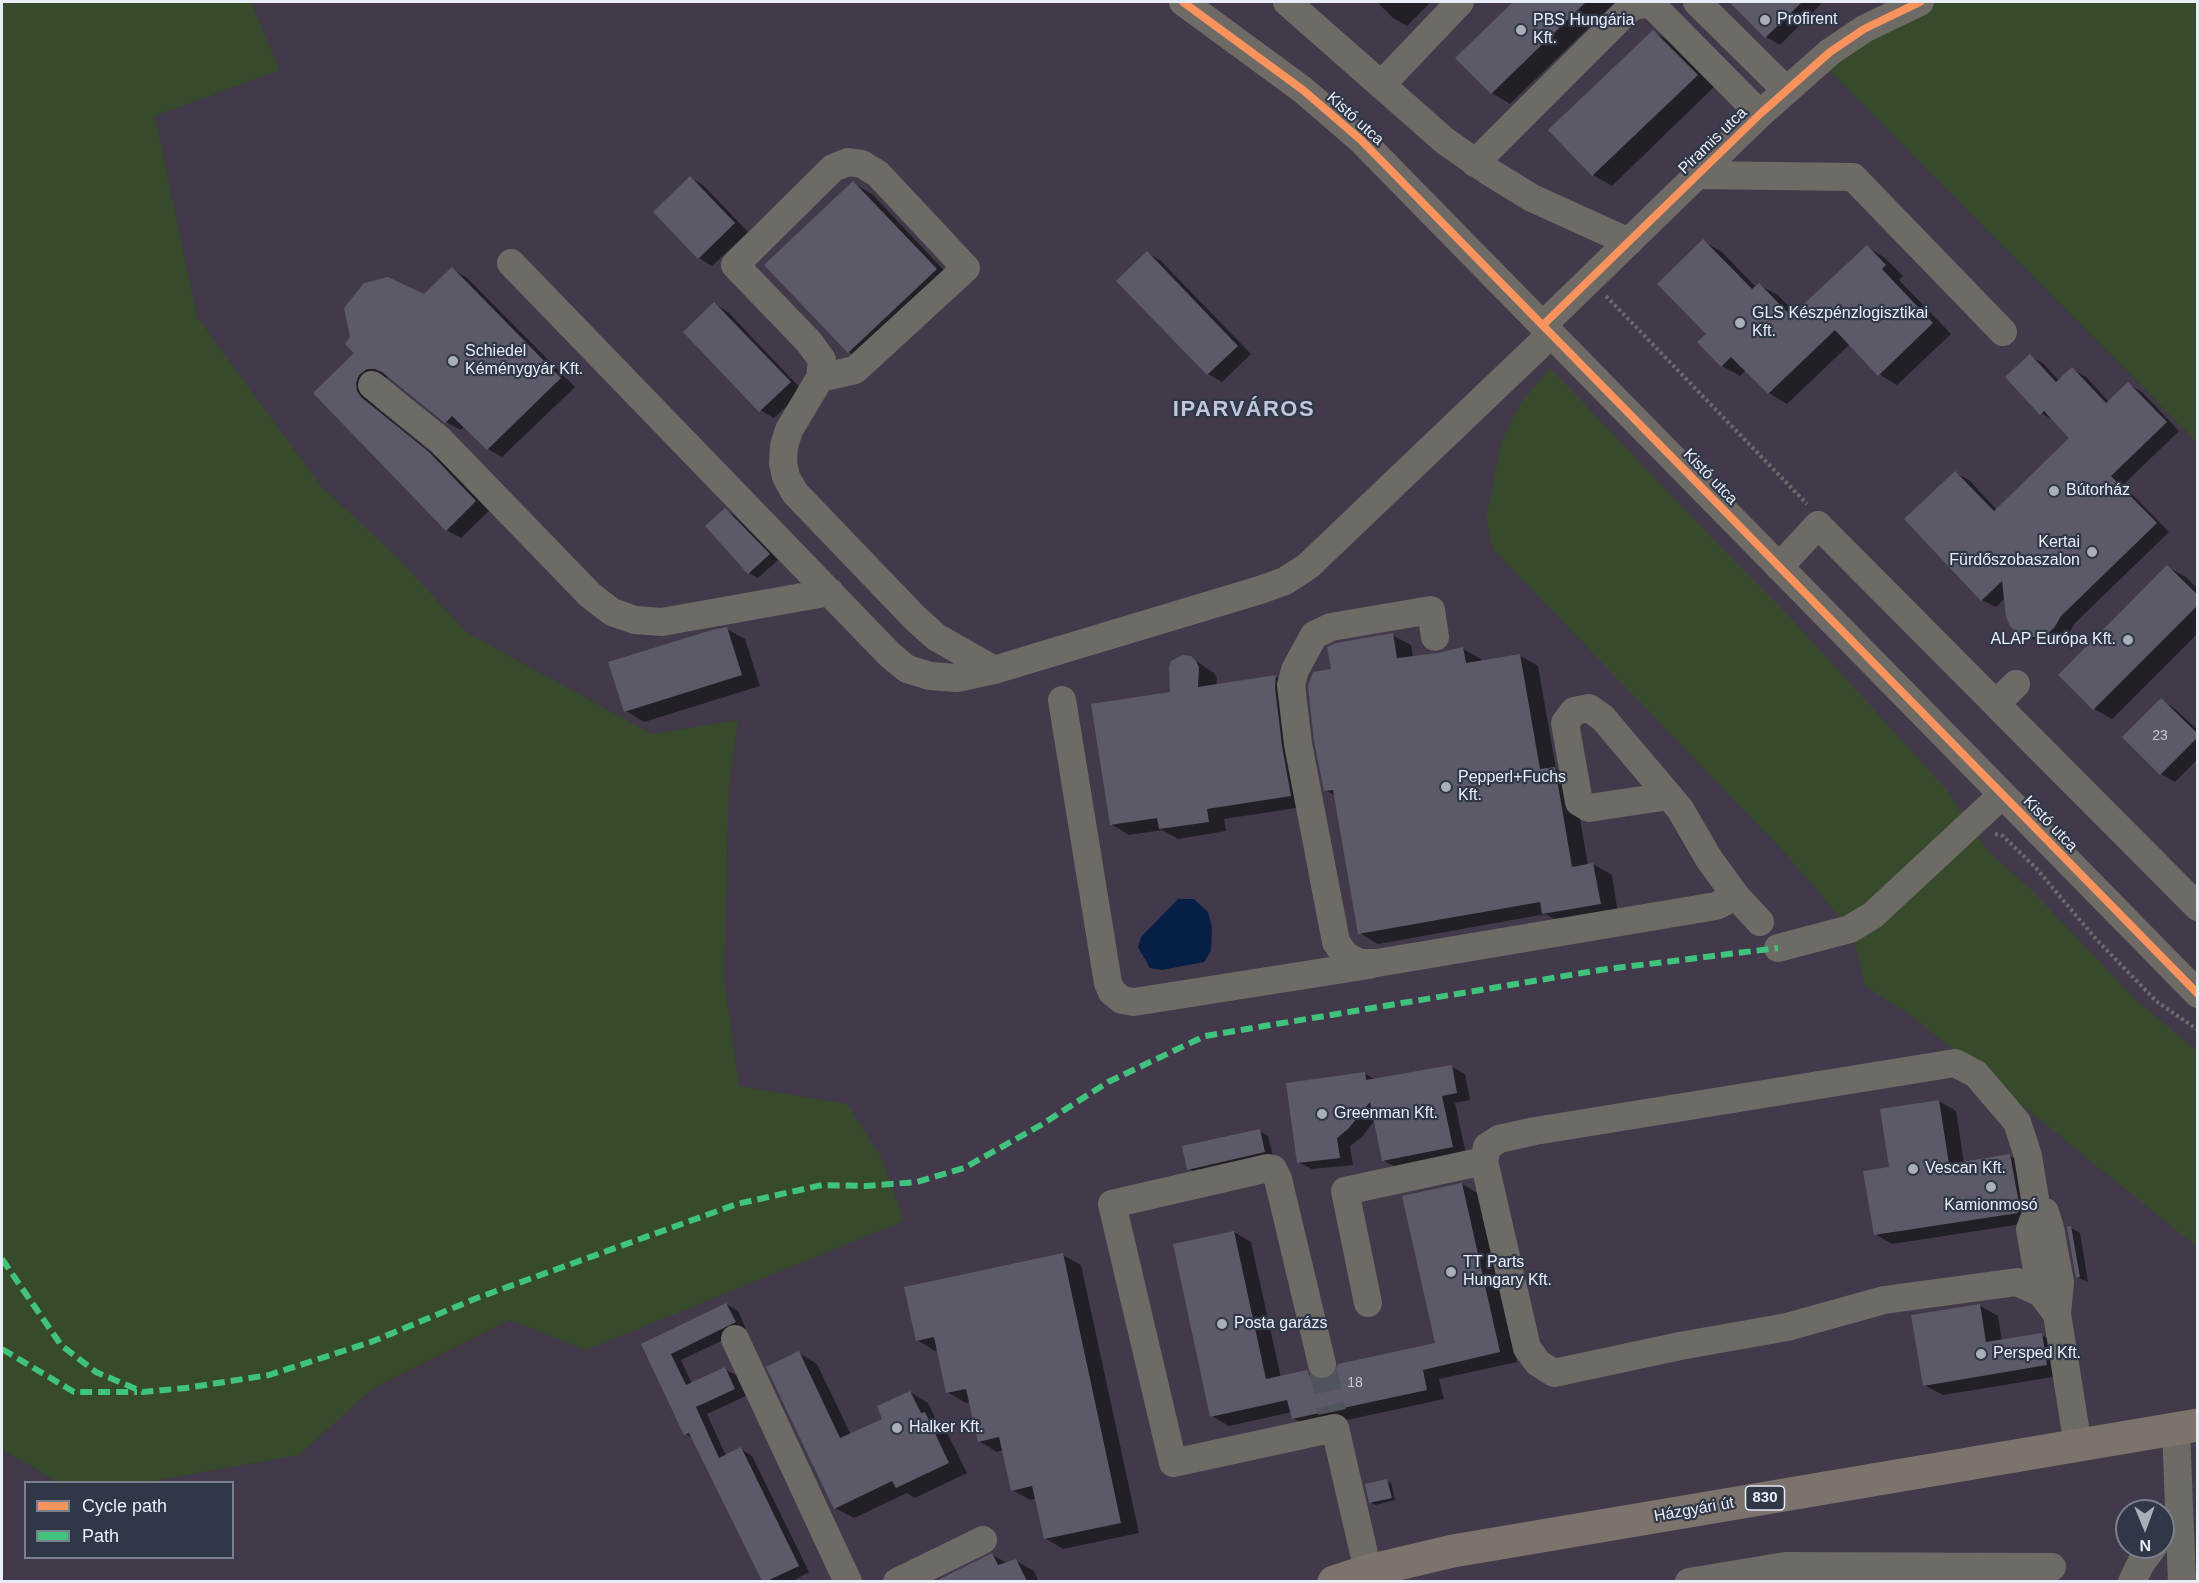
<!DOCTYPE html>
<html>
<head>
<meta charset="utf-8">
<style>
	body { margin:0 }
	#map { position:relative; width:2199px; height:1583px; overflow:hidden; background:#353942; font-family:Arial,sans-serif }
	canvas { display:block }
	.frame { position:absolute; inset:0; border:3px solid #e8edf8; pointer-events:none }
	.legend { position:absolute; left:24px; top:1481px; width:210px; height:78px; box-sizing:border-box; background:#303747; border:2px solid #7a808e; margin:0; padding:8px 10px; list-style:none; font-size:18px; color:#e8edf8 }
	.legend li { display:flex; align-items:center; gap:12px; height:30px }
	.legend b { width:30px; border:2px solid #7a808e }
	.north { position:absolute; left:2115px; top:1499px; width:60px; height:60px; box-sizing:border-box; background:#303747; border:2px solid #7a808e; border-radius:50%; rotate:179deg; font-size:16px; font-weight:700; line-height:24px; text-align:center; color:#e8edf8 }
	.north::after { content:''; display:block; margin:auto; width:21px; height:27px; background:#a9aeb8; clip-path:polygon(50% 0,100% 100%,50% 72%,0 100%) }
</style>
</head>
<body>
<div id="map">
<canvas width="2199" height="1583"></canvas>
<div class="frame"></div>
<ul class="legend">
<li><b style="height:8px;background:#f8935d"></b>Cycle path</li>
<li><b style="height:8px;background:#40c37c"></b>Path</li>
</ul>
<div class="north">N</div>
</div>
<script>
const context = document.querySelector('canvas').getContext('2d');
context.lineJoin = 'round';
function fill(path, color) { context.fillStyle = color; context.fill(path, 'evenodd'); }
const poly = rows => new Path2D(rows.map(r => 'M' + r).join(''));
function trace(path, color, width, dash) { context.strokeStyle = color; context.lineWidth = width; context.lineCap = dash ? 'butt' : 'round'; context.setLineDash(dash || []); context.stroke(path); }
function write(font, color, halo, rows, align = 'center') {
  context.font = font + ' Arial,sans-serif'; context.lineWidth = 4.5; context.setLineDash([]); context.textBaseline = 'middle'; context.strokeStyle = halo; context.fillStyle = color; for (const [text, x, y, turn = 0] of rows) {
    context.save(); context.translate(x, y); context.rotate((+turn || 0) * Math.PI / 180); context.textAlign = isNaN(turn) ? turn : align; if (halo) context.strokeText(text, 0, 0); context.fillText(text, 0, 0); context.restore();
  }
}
fill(poly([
	[251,2,1927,2,1822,63,2197,442,2197,1581,2,1582,2,1449,58,1482,26,1482,26,1558,232,1558,232,1482,148,1482,299,1455,372,1389,510,1320,586,1349,847,1104,739,1086,724,979,729,785,738,720,652,734,466,632,399,559,321,486,197,317,155,116,280,70],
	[2127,1511,2163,1511,2163,1547,2127,1547]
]), '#423a4a');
fill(poly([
	[2,2,251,2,280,70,155,116,197,317,321,486,399,559,466,632,652,734,738,720,729,785,724,979,739,1086,847,1104,881,1157,904,1221,586,1350,510,1320,372,1389,299,1455,148,1482,58,1482,2,1449],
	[1927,2,2197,2,2197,442,1822,63],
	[1550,368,1686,511,1798,626,1945,788,1989,852,2032,891,2138,1002,2197,1051,2197,1247,1912,1016,1865,986,1856,947,1844,922,1788,856,1493,549,1486,518,1501,443,1520,404]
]), '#374b2c');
fill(poly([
	[1178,899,1194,899,1208,912,1212,927,1211,951,1204,962,1162,970,1150,968,1138,947,1141,937]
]), '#051f47');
fill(poly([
	[1377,2,1431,2,1407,26,1393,18],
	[1515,2,1615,2,1510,104,1492,93,1457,58],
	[1731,2,1823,2,1780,45,1766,37],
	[1653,32,1672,42,1715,86,1612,186,1593,175,1550,130],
	[691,178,704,186,748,232,712,266,699,258],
	[853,183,872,194,954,281,867,363,849,352],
	[1703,241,1722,252,1756,287,1759,285,1778,295,1796,314,1867,247,1885,258,1903,276,1899,280,1951,334,1897,385,1879,374,1850,344,1787,404,1769,393,1746,370,1740,376,1722,366,1708,334],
	[1148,253,1161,261,1251,354,1222,382,1208,374,1119,281],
	[453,269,467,278,575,387,502,457,488,449,465,426,461,430,446,422,390,377,381,378,371,400,377,408,444,463,490,510,461,538,446,530,315,393],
	[714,304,728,312,803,391,774,418,760,410],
	[2030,356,2044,364,2059,381,2072,369,2085,376,2109,402,2128,384,2142,392,2179,431,2123,485,2169,532,2074,624,2068,636,2052,644,2043,644,2018,632,2005,598,1996,607,1982,600,1955,473,1969,480,1997,510,2071,439,2055,421,2041,413],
	[725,510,734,515,778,560,758,578,749,573],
	[2167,567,2186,577,2198,589,2198,633,2112,719,2094,709],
	[727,629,745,639,760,686,644,722,626,711],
	[1392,635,1411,645,1413,658,1463,649,1481,659,1481,662,1519,655,1538,666,1556,769,1573,779,1588,865,1593,864,1612,875,1618,914,1562,924,1546,914,1378,944,1360,933,1336,796,1325,790,1332,670],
	[1190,657,1214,673,1217,678,1216,686,1276,677,1294,687,1309,806,1224,819,1226,831,1178,839,1162,830,1129,835,1111,824,1172,693],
	[2161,700,2174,708,2198,730,2198,759,2175,782,2161,774],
	[1452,1067,1465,1074,1470,1100,1455,1103,1466,1154,1397,1168,1383,1160,1375,1120,1362,1137,1350,1146,1353,1165,1312,1169,1298,1162,1364,1073,1376,1080],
	[1939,1101,1956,1111,1964,1163,2010,1156,2027,1166,2035,1222,1892,1244,1875,1234,1891,1168],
	[1259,1131,1268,1136,1273,1156,1198,1174,1189,1169],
	[1462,1184,1479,1194,1517,1362,1439,1379,1444,1399,1310,1428,1293,1418,1292,1412,1229,1426,1212,1416,1234,1232,1251,1242,1281,1378,1307,1372,1324,1382,1437,1344],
	[2071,1228,2080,1233,2088,1282,2077,1277],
	[1063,1255,1081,1265,1139,1533,1063,1549,1045,1538,1036,1499,1030,1500,1012,1490,1003,1450,997,1452,979,1441,970,1402,966,1403,947,1392,938,1350,935,1351,917,1340],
	[726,1304,738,1311,746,1329,681,1360,692,1384,724,1369,736,1375,746,1396,707,1414,726,1456,741,1449,752,1456,809,1572,791,1582,764,1582,693,1438,685,1434,643,1345],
	[1979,1305,1998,1316,2002,1341,2041,1335,2060,1345,2065,1375,1943,1395,1924,1385],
	[799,1353,817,1364,851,1435,884,1419,910,1392,928,1403,936,1420,943,1424,967,1473,915,1498,907,1493,854,1518,835,1508],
	[1387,1481,1391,1483,1395,1500,1375,1505,1371,1502],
	[992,1555,1007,1563,1015,1560,1034,1571,1039,1582,939,1582]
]), '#0007');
fill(poly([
	[1513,2,1586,2,1491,94,1455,58],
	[1729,2,1802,2,1765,38],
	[1653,30,1698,75,1592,176,1548,130],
	[690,176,735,223,698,259,653,212],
	[853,181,937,269,848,353,764,265],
	[1703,239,1752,289,1759,283,1791,316,1867,245,1886,265,1882,269,1933,323,1878,376,1835,330,1768,394,1731,357,1721,367,1697,342,1706,334,1657,284],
	[1147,251,1238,346,1207,375,1116,281],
	[452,267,561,378,487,450,452,416,445,423,382,372,375,369,367,369,359,375,356,383,357,391,361,397,429,452,476,501,446,531,313,393,354,353,345,344,350,337,344,308,364,283,388,277,424,294],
	[714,302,791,382,759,412,683,332],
	[2030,354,2056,382,2072,367,2106,403,2128,382,2167,422,2111,476,2157,523,2061,616,2054,628,2047,634,2037,637,2027,637,2017,633,2010,626,2006,617,2002,581,1981,601,1904,519,1955,471,1994,511,2069,438,2044,411,2040,415,2005,377],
	[725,508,770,554,748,574,705,526],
	[2167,565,2198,595,2198,605,2093,710,2058,675],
	[727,627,742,675,624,712,608,662,712,630],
	[1393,633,1397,658,1438,653,1463,647,1466,663,1520,654,1540,769,1555,767,1572,867,1593,863,1601,904,1542,914,1540,902,1358,934,1333,790,1324,791,1314,741,1308,686,1313,672,1331,669,1327,647,1336,643],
	[1183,655,1191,656,1196,661,1199,667,1198,687,1276,675,1275,687,1282,746,1291,796,1207,809,1209,822,1159,829,1157,818,1110,825,1091,704,1170,692,1169,667,1171,661],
	[2161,698,2198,734,2198,737,2160,775,2122,737],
	[1452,1065,1457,1093,1442,1096,1453,1147,1382,1161,1370,1102,1348,1129,1337,1138,1340,1158,1297,1163,1286,1083,1365,1072,1366,1080],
	[1939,1100,1949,1164,2010,1154,2020,1209,2018,1213,1874,1235,1863,1171,1889,1167,1880,1109],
	[1260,1129,1265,1152,1187,1170,1182,1146],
	[1462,1183,1500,1352,1423,1370,1427,1390,1292,1419,1287,1400,1210,1417,1173,1244,1234,1231,1266,1379,1307,1370,1310,1376,1317,1380,1325,1380,1334,1376,1338,1364,1435,1343,1402,1196],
	[2071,1226,2080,1277,2076,1278,2067,1227],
	[1063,1253,1121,1523,1044,1539,1032,1486,1011,1491,999,1437,978,1442,966,1389,946,1393,934,1337,916,1341,904,1287],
	[726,1303,736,1322,671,1354,686,1385,725,1367,735,1389,696,1407,719,1458,741,1447,799,1566,767,1581,762,1581,689,1433,684,1435,641,1344],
	[1980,1304,1986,1342,2042,1333,2047,1365,1923,1386,1911,1315],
	[799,1351,840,1438,882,1419,877,1406,910,1391,921,1413,925,1412,949,1463,896,1488,892,1481,834,1509,766,1367],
	[1387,1479,1392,1498,1369,1503,1365,1484],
	[992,1553,998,1565,1016,1559,1027,1581,936,1581]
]), '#5c5a68');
trace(poly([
	[1322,1364,1332,1412]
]), '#50545d', 28, [28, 14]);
trace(poly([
	[1606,296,1807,504],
	[1995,834,2003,836,2035,867,2096,939,2156,1001,2198,1030]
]), '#6c6a6a', 4, [3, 3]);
trace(poly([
	[1183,2,1303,90,1361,140,2198,994],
	[1287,2,1445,141,1488,171,1532,198,1629,242],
	[1697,2,1786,90],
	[1381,85,1460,2],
	[1475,163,1630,8,1638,5,1646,4,1654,7,1760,114],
	[1696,175,1853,177,2003,332],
	[511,263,890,655,907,669,930,676,957,678,994,670,1260,590,1285,581,1308,566,1551,334],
	[1543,325,1760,114,1830,52,1864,29,1920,2],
	[820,378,855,370,966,268,878,174,862,164,848,162,833,168,735,265,809,342,822,360,820,378,789,430,784,446,783,463,786,477,795,493,915,618,936,637,994,670],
	[372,385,440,440,590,595,612,612,635,620,662,622,830,592],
	[1779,567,1818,525,1996,704,2016,684],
	[1435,637,1431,610,1331,627,1314,635,1295,670,1291,685,1298,744,1336,942,1345,955,1360,963,1377,963,1716,906,1736,896],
	[1062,700,1108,983,1112,992,1122,1000,1134,1002,1369,965],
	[1996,704,2198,907],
	[1669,796,1589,808,1579,802,1565,723,1574,711,1589,708,1603,718,1680,809,1709,859,1736,896,1760,922],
	[1778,948,1850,929,1873,915,2002,795],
	[2045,1212,2050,1228,2060,1282,2057,1314],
	[2041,1293,2030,1229,2037,1211,2028,1156,2017,1122,1976,1074,1955,1063,1535,1131,1499,1139,1487,1147,1484,1161,1527,1348,1538,1363,1554,1373,1680,1346,1787,1327,1884,1300,2017,1282,2041,1293,2057,1314,2078,1446],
	[1368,1303,1345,1191,1484,1161],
	[735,1339,848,1582],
	[1322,1364,1278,1179,1273,1169,1268,1168,1112,1204,1173,1463,1335,1428,1368,1571],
	[2176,1429,2182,1582],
	[897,1582,983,1540],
	[1689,1582,1785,1566,2052,1567],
	[2132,1582,2141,1563,2153,1547]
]), '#6e6a66', 28);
trace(poly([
	[1334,1582,1368,1571,1453,1551,2198,1425]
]), '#7c736c', 33);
trace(poly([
	[2,1259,61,1345,96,1372,143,1392,186,1388,269,1375,371,1342,477,1298,737,1204,822,1185,866,1186,917,1182,964,1168,1041,1125,1108,1082,1205,1036,1600,970,1778,948],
	[2,1349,74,1392,137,1392]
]), '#40c37c', 6, [12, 6]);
trace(poly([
	[1183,2,1303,90,1361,140,2198,994],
	[1543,325,1760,114,1830,52,1864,29,1920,2]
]), '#f8935d', 8);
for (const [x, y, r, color] of [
	[1765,20,6,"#a9aeb8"],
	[1521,30,6,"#a9aeb8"],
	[1740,323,6,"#a9aeb8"],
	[453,361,6,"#a9aeb8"],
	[2054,491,6,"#a9aeb8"],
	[2092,552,6,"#a9aeb8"],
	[2128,640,6,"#a9aeb8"],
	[1446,787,6,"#a9aeb8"],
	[1322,1114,6,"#a9aeb8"],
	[1913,1169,6,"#a9aeb8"],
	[1991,1187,6,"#a9aeb8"],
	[1451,1272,6,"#a9aeb8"],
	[1222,1324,6,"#a9aeb8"],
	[1981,1354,6,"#a9aeb8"],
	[897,1428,6,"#a9aeb8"]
]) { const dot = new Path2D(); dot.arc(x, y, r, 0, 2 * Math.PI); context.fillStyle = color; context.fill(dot); trace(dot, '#303747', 2); }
write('14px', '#c5c8d4', null, [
	["23",2160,736],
	["18",1355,1383]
]);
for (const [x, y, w] of [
	[1765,1498,39]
]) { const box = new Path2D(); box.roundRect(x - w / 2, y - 12, w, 24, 4.5); context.fillStyle = '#303747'; context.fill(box); trace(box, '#e8edf8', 1.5); }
write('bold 15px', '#e8edf8', null, [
	["830",1765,1498]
]);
write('16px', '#e8edf8', '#303747', [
	["Profirent",1777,20],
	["PBS Hungária",1533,21],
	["Kft.",1533,39],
	["GLS Készpénzlogisztikai",1752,314],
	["Kft.",1752,332],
	["Schiedel",465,352],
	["Kéménygyár Kft.",465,370],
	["Bútorház",2066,491],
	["Kertai",2080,543,"right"],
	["Fürdőszobaszalon",2080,561,"right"],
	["ALAP Európa Kft.",2116,640,"right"],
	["Pepperl+Fuchs",1458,778],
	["Kft.",1458,796],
	["Greenman Kft.",1334,1114],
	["Vescan Kft.",1925,1169],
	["Kamionmosó",1991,1206,"center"],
	["TT Parts",1463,1263],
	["Hungary Kft.",1463,1281],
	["Posta garázs",1234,1324],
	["Persped Kft.",1993,1354],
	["Halker Kft.",909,1428]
], 'left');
write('16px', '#e8edf8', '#303747', [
	["Kistó utca",1355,119,42],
	["Piramis utca",1713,141,-44],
	["Kistó utca",1710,477,46],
	["Kistó utca",2050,824,46],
	["Házgyári út",1694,1510,-10]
]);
context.letterSpacing = '1.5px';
write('bold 22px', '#bec7dc', '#303747', [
	["IPARVÁROS",1244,410]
]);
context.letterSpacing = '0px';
</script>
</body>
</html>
